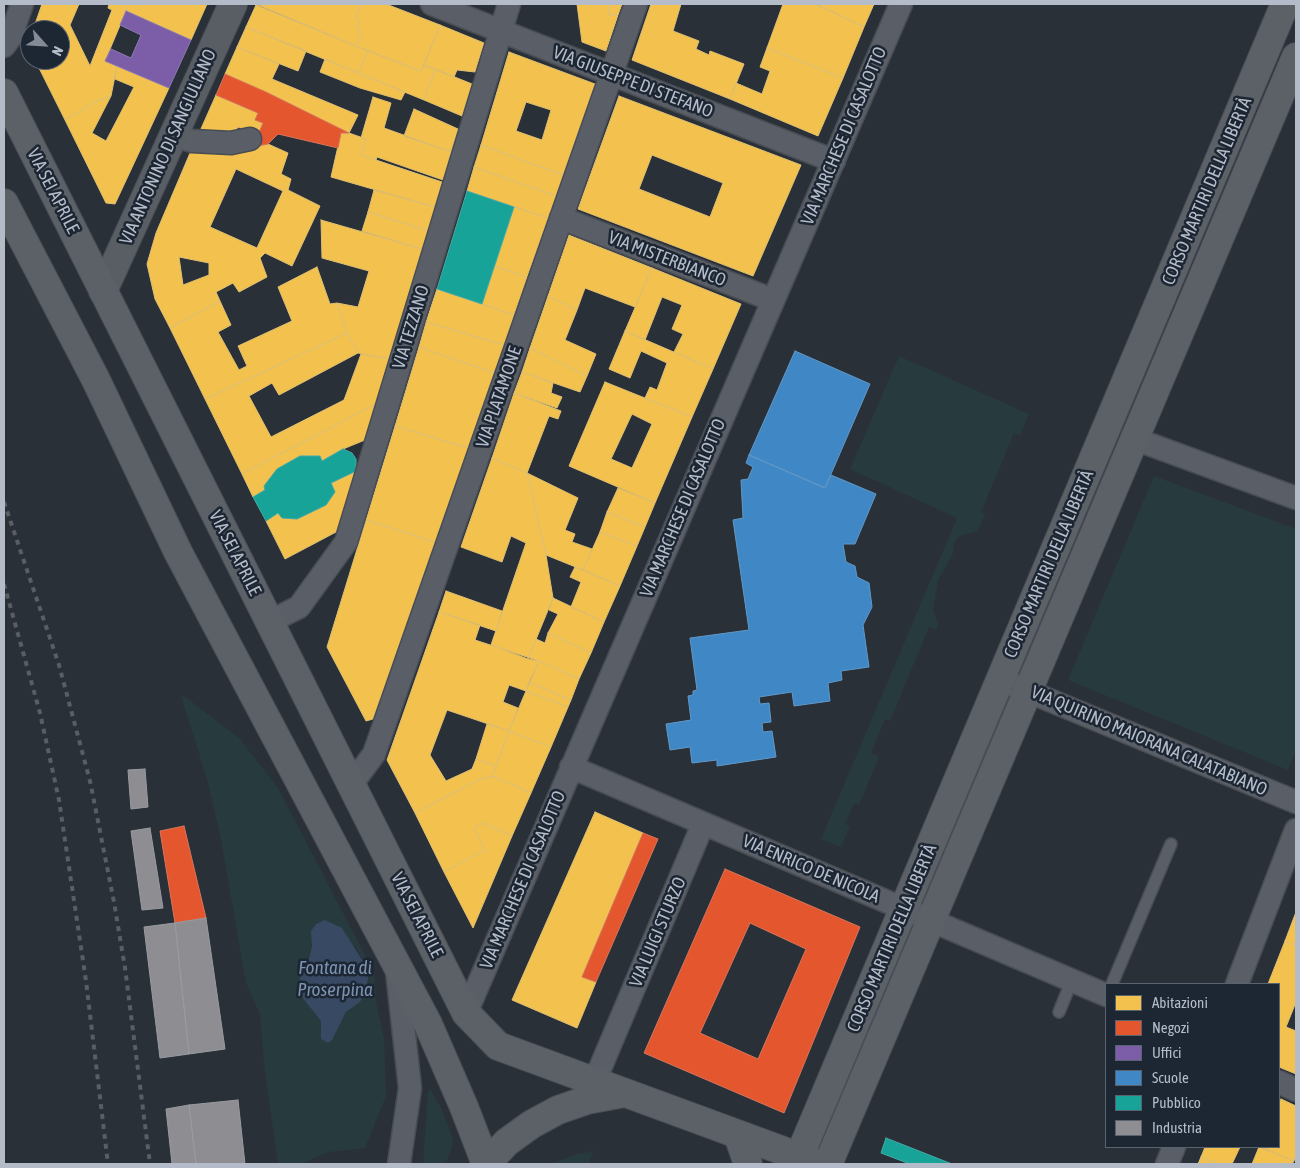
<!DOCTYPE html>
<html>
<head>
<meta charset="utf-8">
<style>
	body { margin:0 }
	#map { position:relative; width:1300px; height:1168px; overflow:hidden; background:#2a3038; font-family:"Asap Condensed",sans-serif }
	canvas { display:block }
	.frame { position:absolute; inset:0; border:5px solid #b4bcc9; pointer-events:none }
	.legend { position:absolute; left:1105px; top:983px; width:175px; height:165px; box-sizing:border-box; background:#1d2633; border:1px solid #59626f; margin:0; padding:6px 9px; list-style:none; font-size:15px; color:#b4bcc9 }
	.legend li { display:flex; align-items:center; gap:10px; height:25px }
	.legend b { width:25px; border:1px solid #59626f }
	.north { position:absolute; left:20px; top:20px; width:50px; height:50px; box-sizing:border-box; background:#1d2633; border:1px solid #59626f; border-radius:50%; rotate:116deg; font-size:14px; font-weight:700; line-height:20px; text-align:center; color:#b4bcc9 }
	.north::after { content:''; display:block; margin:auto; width:18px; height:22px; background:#848b96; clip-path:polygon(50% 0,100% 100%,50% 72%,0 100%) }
</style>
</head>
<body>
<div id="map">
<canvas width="1300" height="1168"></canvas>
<div class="frame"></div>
<ul class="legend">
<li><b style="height:14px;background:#f2c14e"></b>Abitazioni</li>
<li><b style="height:14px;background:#e4572e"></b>Negozi</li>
<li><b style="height:14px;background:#7b5ea7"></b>Uffici</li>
<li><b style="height:14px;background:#3f88c5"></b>Scuole</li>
<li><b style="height:14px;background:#17a398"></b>Pubblico</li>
<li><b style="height:14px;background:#8d8d92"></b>Industria</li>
</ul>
<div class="north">N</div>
</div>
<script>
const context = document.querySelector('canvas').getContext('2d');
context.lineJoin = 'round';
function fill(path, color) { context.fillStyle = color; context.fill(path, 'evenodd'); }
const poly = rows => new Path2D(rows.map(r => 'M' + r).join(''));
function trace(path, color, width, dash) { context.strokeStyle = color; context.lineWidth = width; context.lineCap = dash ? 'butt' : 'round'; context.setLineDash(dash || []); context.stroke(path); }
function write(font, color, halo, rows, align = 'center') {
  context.font = font + ' "Asap Condensed",sans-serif'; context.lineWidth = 5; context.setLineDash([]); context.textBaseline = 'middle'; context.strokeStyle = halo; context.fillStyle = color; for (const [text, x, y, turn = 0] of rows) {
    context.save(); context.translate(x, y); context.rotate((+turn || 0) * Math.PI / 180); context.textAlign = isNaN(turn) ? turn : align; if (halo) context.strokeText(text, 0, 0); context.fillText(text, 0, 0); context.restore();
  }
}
fill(poly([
	[899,356,1029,414,1020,435,1014,433,981,512,985,514,978,531,959,536,954,543,953,554,938,580,933,610,938,624,936,630,929,627,890,721,885,719,871,753,879,757,859,805,854,803,845,824,850,826,841,847,821,839,957,518,850,469],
	[1154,476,1296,529,1296,750,1288,770,1068,680],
	[181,696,187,698,240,739,278,788,374,972,376,1002,384,1038,386,1096,365,1148,330,1152,313,1158,303,1164,278,1164,264,1065,260,1014,246,983,220,834,207,779],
	[312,946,355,946,366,966,368,979,360,1002,346,1012,332,1040,321,1039,321,1021,314,1012,304,970],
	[431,1090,442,1110,453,1139,452,1148,447,1160,442,1164,423,1164,428,1092],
	[594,1151,588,1164,550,1164,577,1154]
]), '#273a3e');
fill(poly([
	[325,920,342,928,366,966,368,979,365,993,360,1002,346,1012,332,1040,328,1043,321,1039,321,1021,298,992,300,978,308,962,312,946,311,931,316,924]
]), '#384963');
const homes = poly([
	[42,4,79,4,70,25,90,66,112,10,108,8,109,4,129,4,105,61,117,66,111,96,97,101,65,120,35,60,60,60,60,30,33,30,42,4],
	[129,4,207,4,191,40,126,11,129,4],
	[256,4,361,4,355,17,360,20,356,28,362,31,356,46,256,4],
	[361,4,386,4,440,25,421,71,356,46,362,31,356,28,360,20,355,17,361,4],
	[577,4,609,4,609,15,618,15,606,51,582,42,577,4],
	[609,4,622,4,618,15,609,15,609,4],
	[651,4,681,4,673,31,699,41,696,49,709,55,710,51,744,64,730,99,632,60,651,4],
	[783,4,815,4,864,27,843,78,767,48,783,4],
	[816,4,874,4,864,27,816,4],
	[256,5,368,51,358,73,246,27,256,5],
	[440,25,484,43,475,72,457,70,454,77,424,65,440,25],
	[246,27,306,51,298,71,237,47,246,27],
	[237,47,279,64,272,79,358,115,349,133,225,74,237,47],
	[767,48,843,78,818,136,730,99,736,83,762,94,770,71,760,67,767,48],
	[368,51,421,71,424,65,435,69,424,100,358,73,368,51],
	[509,52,595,84,563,175,481,145,509,52],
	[526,102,551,110,542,140,516,131,526,102],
	[325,59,358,73,405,92,401,100,360,88,320,72,325,59],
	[117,66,169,88,115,204,106,203,65,120,97,101,111,96,92,133,106,141,134,87,115,79,117,66],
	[435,69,472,84,462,116,424,100,435,69],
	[216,95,258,113,255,120,263,123,260,130,249,132,238,127,231,139,200,131,216,95],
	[619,96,801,165,753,276,578,209,619,96],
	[652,155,723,183,710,217,639,189,652,155],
	[373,97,391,103,384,128,451,152,443,180,377,157,376,160,361,155,366,139,361,138,373,97],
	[414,109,458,129,451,152,404,136,414,109],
	[341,133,349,133,366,139,361,155,442,182,435,207,331,177,341,133],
	[268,144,288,153,281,174,291,179,288,190,320,206,292,266,265,253,260,258,267,277,239,292,233,283,216,292,220,301,170,328,155,299,147,264,156,233,193,146,253,147,268,144],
	[236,169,283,191,257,248,210,227,236,169],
	[179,257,209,263,209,275,183,285,179,257],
	[481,145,563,175,556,196,474,167,481,145],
	[474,167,556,196,548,218,467,191,474,167],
	[374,190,435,207,428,231,368,212,374,190],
	[514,207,548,218,527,277,494,266,514,207],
	[368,212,428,231,422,249,362,231,368,212],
	[321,220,422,249,389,359,358,353,347,333,337,303,358,307,369,271,322,258,321,220],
	[569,235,652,268,635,307,585,288,577,310,548,296,569,235],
	[494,266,527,277,514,315,482,304,494,266],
	[317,267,330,304,337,303,347,333,205,399,170,328,220,301,231,325,218,332,239,370,247,366,238,346,292,321,278,287,317,267],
	[652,268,741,304,713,369,674,352,683,334,672,329,682,305,662,297,645,340,625,331,652,268],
	[437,289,514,315,504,345,426,322,437,289],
	[548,296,577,310,565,340,596,354,587,376,530,348,548,296],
	[426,322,504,345,494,373,419,347,426,322],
	[625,331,713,369,692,417,645,398,650,387,657,390,667,363,641,351,630,378,609,369,625,331],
	[347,333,358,353,279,395,272,383,249,396,271,437,344,400,361,354,389,359,376,404,242,474,205,399,347,333],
	[419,347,494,373,468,448,395,426,419,347],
	[530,348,587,376,580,392,522,372,530,348],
	[522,372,553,383,551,393,562,397,557,408,514,393,522,372],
	[605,382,692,417,655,503,569,466,605,382],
	[632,414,652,424,632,468,611,459,632,414],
	[514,393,561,411,558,419,549,416,527,473,492,458,514,393],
	[376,404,365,440,343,449,322,461,320,456,300,456,277,469,264,486,265,490,253,497,242,474,376,404],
	[395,426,468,448,435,542,366,520,395,426],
	[492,458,527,473,546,555,553,598,528,659,491,645,526,543,511,536,502,562,461,547,492,458],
	[356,471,338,531,285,559,266,521,278,513,282,518,297,519,326,505,335,492,331,483,356,471],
	[527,473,578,498,565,530,575,534,572,542,592,549,583,570,546,555,527,473],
	[618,488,655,503,645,527,607,512,618,488],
	[607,512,645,527,637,546,600,532,607,512],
	[366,520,435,542,373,719,366,721,327,647,366,520],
	[600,532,637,546,620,586,583,570,600,532],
	[575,567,620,586,604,622,571,607,581,582,570,577,575,567],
	[446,591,502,611,496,631,439,612,446,591],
	[553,598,604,622,591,653,548,633,558,614,549,610,553,598],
	[439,612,480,625,475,640,539,661,526,691,509,685,503,702,518,708,509,731,447,710,430,755,446,781,472,769,476,759,496,766,492,776,478,780,415,813,387,760,439,612],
	[548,633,591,653,579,679,539,661,528,659,536,639,545,643,548,633],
	[539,661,579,679,571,700,529,682,539,661],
	[529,682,571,700,568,707,526,691,529,682],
	[526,691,568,707,551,747,509,731,526,691],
	[487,724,509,731,496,766,476,759,487,724],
	[509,731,551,747,531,793,492,776,509,731],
	[492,776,531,793,512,836,483,823,474,828,485,850,444,872,415,813,478,780,492,776],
	[595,812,643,833,582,977,596,982,577,1028,512,1000,595,812],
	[483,823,512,836,473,928,444,872,485,850,474,828,483,823],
	[1296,912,1296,946,1285,941,1296,912],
	[1285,941,1296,946,1296,1002,1286,1027,1296,1031,1296,1074,1279,1067,1279,984,1268,984,1285,941],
	[1281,1099,1296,1106,1296,1154,1294,1161,1261,1147,1279,1147,1279,1103,1281,1099],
	[1205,1147,1240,1147,1232,1164,1218,1164,1201,1157,1205,1147],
	[1259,1147,1294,1161,1292,1164,1252,1164,1259,1147],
	[1201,1157,1218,1164,1198,1164,1201,1157]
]);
fill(homes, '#f2c14e');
trace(homes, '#dfc073', 1);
const shops = poly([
	[225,74,266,92,349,133,341,133,338,148,278,134,268,144,253,147,263,123,255,120,258,113,216,95,225,74],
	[184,826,206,918,175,923,160,831,184,826],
	[643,833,658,839,596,982,582,977,643,833],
	[725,869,860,927,784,1113,644,1053,725,869],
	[750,923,806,949,758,1059,700,1033,750,923]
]);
fill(shops, '#e4572e');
trace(shops, '#d6755c', 1);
const offices = poly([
	[126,11,191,40,169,88,105,61,111,49,131,58,141,35,120,25,126,11]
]);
fill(offices, '#7b5ea7');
trace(offices, '#8c7ab1', 1);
const schools = poly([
	[795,351,870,384,825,488,749,455,795,351],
	[749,455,825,488,831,475,876,494,855,544,843,544,846,562,855,566,857,577,869,583,872,607,863,625,869,667,841,671,842,680,828,683,830,701,794,706,792,692,759,697,760,704,769,703,771,722,762,723,763,732,772,731,776,757,717,766,717,760,692,763,690,747,670,750,666,724,691,720,688,696,693,695,693,691,697,690,690,638,749,630,733,520,743,518,741,480,748,479,753,467,746,463,749,455]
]);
fill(schools, '#3f88c5');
trace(schools, '#6298c6', 1);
const public = poly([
	[467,191,514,207,482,304,437,289,467,191],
	[343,449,352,453,356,459,356,471,331,483,335,492,326,505,297,519,282,518,278,513,266,521,253,497,265,490,264,486,277,469,300,456,320,456,322,461,343,449],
	[886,1138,952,1164,910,1164,881,1153,886,1138]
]);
fill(public, '#17a398');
trace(public, '#46aaa7', 1);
const industry = poly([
	[145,769,148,807,131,809,128,770,145,769],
	[150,828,163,908,142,910,131,831,150,828],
	[206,918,225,1049,189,1054,175,923,206,918],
	[175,923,189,1054,160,1058,144,927,175,923],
	[238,1100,245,1164,196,1164,189,1105,238,1100],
	[189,1105,196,1164,172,1164,166,1109,189,1105]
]);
fill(industry, '#8d8d92');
trace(industry, '#999ba2', 1);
const lane = poly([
	[1112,984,1171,844],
	[1059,1012,1072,980]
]);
const street = poly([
	[432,4,834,161],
	[4,46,10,38,22,4],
	[173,135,192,141,231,143,250,139],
	[561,218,773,300],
	[1135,439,1296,498],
	[269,622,299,607,346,542,509,4],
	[1001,680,1296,802],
	[571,767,1106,995],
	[351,785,374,754,636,4],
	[397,971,410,1088,399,1164],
	[1237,984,1296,830],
	[466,1013,901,4],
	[1279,1082,1296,1090],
	[588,1097,703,824],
	[1167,1164,1174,1147]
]);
const secondary = poly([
	[103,291,233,4]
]);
const primary = poly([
	[4,93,466,1013,498,1046,819,1164],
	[4,203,96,380,178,552,428,1024,464,1107,486,1164],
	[738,1135,748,1164],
	[799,1157,1285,4],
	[486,1164,507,1142,532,1124,558,1110,587,1100,624,1093],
	[828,1164,1296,57]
]);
trace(lane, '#484c53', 14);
trace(street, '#484c53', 25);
trace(secondary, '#484c53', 30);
trace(primary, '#484c55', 30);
trace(lane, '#5a5e66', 11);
trace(street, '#5a5e66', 22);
trace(secondary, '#595d64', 28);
trace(primary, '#5c6168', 28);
trace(poly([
	[4,502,59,665,90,781,114,902,125,968,150,1164],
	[4,584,40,713,59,800,86,981,108,1164]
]), '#595d64', 4, [5, 5]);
write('18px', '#b4bcc9', '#1d2633', [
	["VIA GIUSEPPE DI STEFANO",633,82,21],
	["VIA MARCHESE DI CASALOTTO",844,136,-67],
	["VIA ANTONINO DI SANGIULIANO",168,147,-66],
	["VIA SEI APRILE",53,191,63],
	["CORSO MARTIRI DELLA LIBERTÀ",1207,191,-67],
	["VIA MISTERBIANCO",667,259,21],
	["VIA TEZZANO",411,327,-73],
	["VIA PLATAMONE",499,397,-71],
	["VIA MARCHESE DI CASALOTTO",683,508,-67],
	["VIA SEI APRILE",235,553,63],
	["CORSO MARTIRI DELLA LIBERTÀ",1049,564,-67],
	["VIA QUIRINO MAIORANA CALATABIANO",1149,741,23],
	["VIA ENRICO DE NICOLA",811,869,23],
	["VIA MARCHESE DI CASALOTTO",523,880,-67],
	["VIA SEI APRILE",417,915,63],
	["VIA LUIGI STURZO",658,932,-67],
	["CORSO MARTIRI DELLA LIBERTÀ",892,938,-67]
]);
write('italic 19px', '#7c92b1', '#1d2633', [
	["Fontana di",335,968],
	["Proserpina",335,990]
]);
</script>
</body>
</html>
